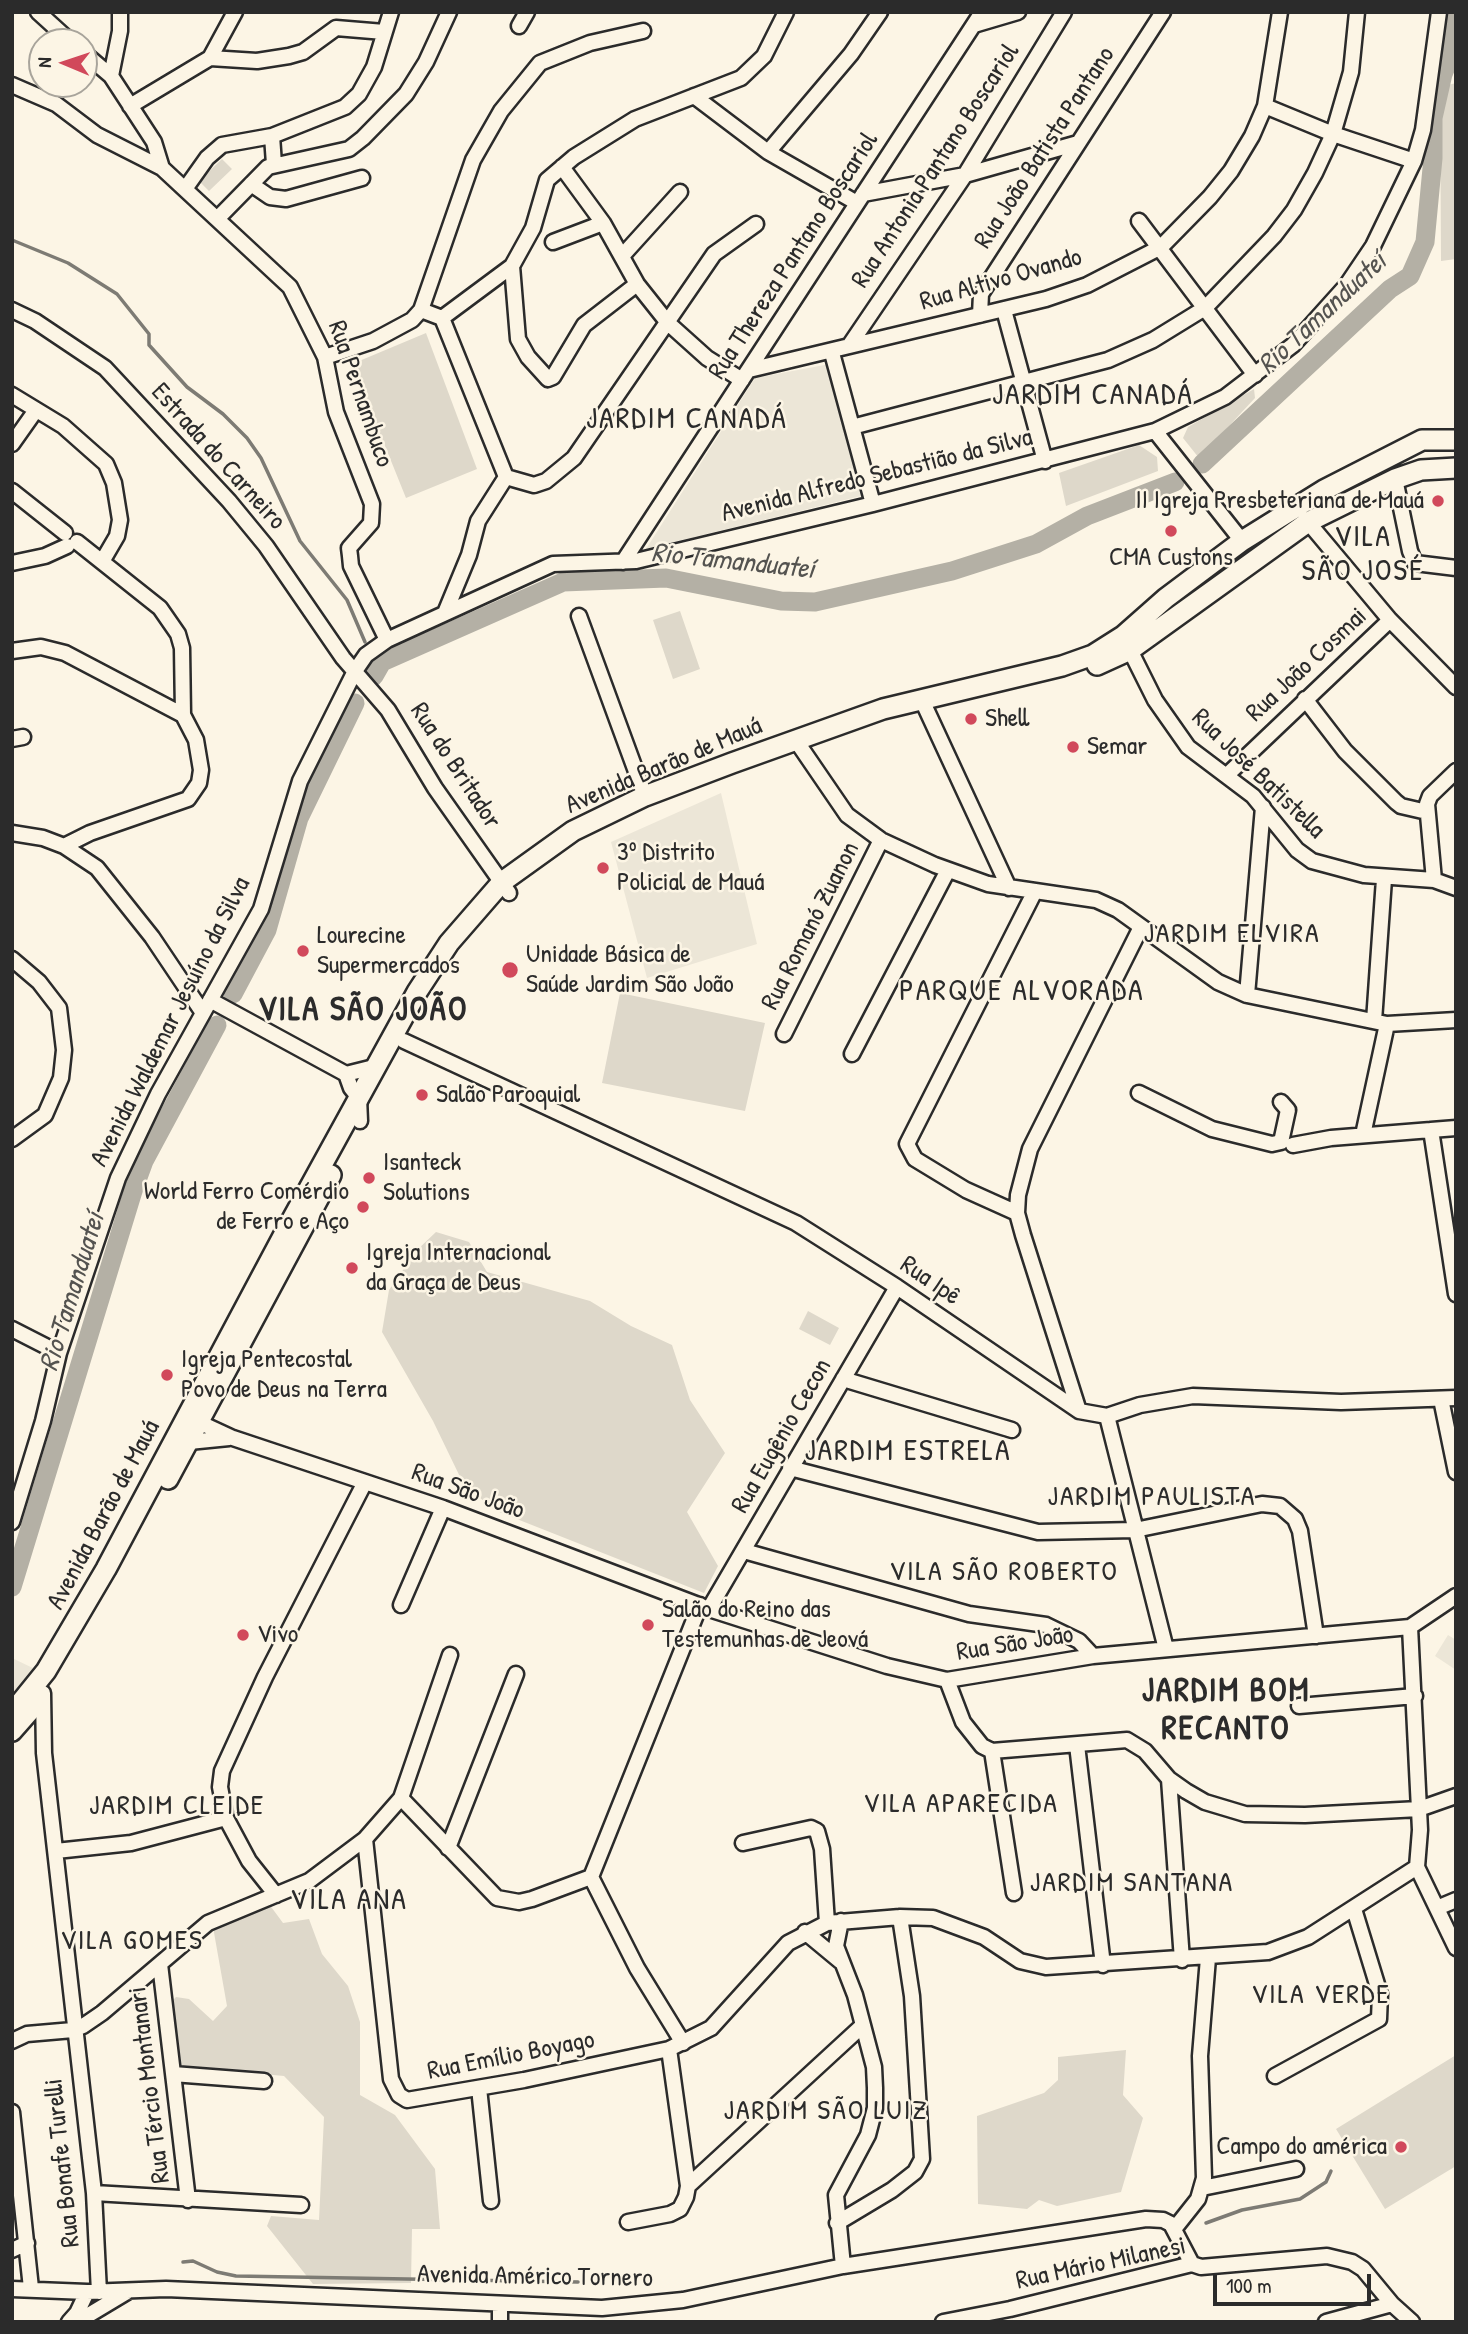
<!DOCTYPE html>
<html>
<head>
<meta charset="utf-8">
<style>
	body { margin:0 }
	#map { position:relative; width:1468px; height:2334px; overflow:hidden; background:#fcf5e5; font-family:"Patrick Hand",sans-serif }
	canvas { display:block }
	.frame { position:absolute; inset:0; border:14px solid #2b2b2b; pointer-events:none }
	.north { position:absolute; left:28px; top:28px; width:70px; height:70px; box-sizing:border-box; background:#fcf5e5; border:2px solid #a8a49b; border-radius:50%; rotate:272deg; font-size:19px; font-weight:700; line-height:28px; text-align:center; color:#2b2b2b }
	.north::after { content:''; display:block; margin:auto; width:24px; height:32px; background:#d1495b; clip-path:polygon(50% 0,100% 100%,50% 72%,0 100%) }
	.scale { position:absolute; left:1213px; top:2274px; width:158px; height:32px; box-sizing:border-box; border:4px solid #2b2b2b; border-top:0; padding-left:9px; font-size:21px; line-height:24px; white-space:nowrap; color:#2b2b2b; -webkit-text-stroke:5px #fcf5e5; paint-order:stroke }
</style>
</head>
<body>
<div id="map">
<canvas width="1468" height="2334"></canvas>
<div class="frame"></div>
<div class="north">N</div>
<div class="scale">100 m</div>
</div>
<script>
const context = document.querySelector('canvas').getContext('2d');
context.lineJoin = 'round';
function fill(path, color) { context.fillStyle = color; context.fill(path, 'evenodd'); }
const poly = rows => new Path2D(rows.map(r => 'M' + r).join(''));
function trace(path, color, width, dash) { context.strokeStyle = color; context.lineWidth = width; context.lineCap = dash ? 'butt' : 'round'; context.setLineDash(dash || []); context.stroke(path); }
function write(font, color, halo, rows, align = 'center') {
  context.font = font + ' "Patrick Hand",sans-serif'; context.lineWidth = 5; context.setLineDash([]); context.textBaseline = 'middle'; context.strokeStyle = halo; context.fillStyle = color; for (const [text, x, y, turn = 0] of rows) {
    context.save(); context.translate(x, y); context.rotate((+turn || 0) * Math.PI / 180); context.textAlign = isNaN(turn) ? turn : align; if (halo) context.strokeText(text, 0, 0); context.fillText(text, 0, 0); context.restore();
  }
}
fill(poly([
	[830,364,865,495,646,549,755,378],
	[721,793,757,944,647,978,611,842],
	[1448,1635,1456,1640,1456,1670,1435,1656],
	[12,1658,37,1670,12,1700]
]), '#ece6d7');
fill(poly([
	[1456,83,1456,259,1441,261,1440,87],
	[222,159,232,169,209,191,199,181],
	[426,333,477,469,406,498,352,364],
	[1254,389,1255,398,1199,458,1183,438,1188,427],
	[1139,445,1157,457,1158,471,1066,506,1059,473],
	[680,611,700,669,673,679,653,620],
	[620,993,765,1023,745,1111,602,1083],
	[436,1232,469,1242,487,1272,590,1301,631,1326,672,1345,690,1400,725,1453,687,1512,718,1566,704,1593,494,1510,463,1483,433,1421,382,1332,389,1290,416,1251],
	[808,1311,839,1328,830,1345,799,1329],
	[269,1904,283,1923,309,1919,322,1954,348,1986,360,2022,360,2095,395,2115,435,2169,440,2229,412,2229,411,2283,313,2284,267,2226,271,2216,319,2220,324,2117,284,2076,176,2066,166,2008,176,1997,189,1999,213,2021,227,2006,213,1927],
	[1126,2050,1123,2095,1143,2118,1121,2192,1057,2206,1039,2200,1027,2209,978,2204,977,2116,1044,2093,1058,2080,1058,2057],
	[1456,2055,1456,2166,1385,2209,1336,2129]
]), '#ded8ca');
trace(poly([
	[12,240,68,263,117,294,149,334,149,345,187,387,223,414,247,438,261,458,300,541,347,600,365,642],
	[1206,2223,1242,2210,1300,2199,1326,2182,1331,2171],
	[183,2262,193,2261,217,2272,236,2276,578,2282]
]), '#7d7b74', 3.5);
trace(poly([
	[1202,464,1390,289,1410,276,1425,242,1433,158,1433,118,1443,74,1452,53,1454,12],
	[374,676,382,662,563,582,666,578,781,601,815,602,952,571,1036,544,1087,516,1175,482],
	[233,994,267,930,299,818,355,703],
	[12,1587,133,1191,144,1161,217,1025]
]), '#b4b0a5', 19);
const minor = poly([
	[38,12,71,42],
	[974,25,1018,12],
	[519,26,527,12],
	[84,53,111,76,154,142,162,168],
	[210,58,257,61,289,56,303,52,336,28,384,32],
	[111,76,120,31,120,12],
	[12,85,56,104,97,135,162,168,290,287,325,357,336,412,372,504,371,523,349,548,350,556,351,566,387,640],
	[694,96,768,152,857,203],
	[130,106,210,58,235,12],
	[1265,106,1333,134,1414,161],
	[272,136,274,164],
	[768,152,851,54,880,12],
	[562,167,603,223,637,284,668,323,707,358,742,380],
	[251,184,270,197,286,199,362,178],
	[185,189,207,158,222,145,272,136,345,107,359,94,374,67,391,12],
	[863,194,965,175,1078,143],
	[217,219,268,167,349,149,363,138,406,94,426,62,449,12],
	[1139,221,1255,375],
	[553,242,603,223],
	[623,255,680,192],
	[512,266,518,339,528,357,548,379,553,377,584,325,637,284],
	[12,310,35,321,105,368,229,501,266,546,343,658,388,710,435,788,509,893],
	[421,310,442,318,506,477],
	[1004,310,1045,461],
	[980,315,981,294,1163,12],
	[442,318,512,266,533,228,547,180,574,157,635,119,741,78,764,56,786,12],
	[849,346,965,175,1064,12],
	[832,353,873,504],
	[325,357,373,341,412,320,421,310,473,160,501,111,540,63,590,43,643,31],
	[749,370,1046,299,1087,285,1161,247,1210,197,1231,171,1252,136,1265,106,1280,12],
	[12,395,63,426,106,464,114,483,120,520,117,536,103,560],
	[852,427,1108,360,1153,340,1205,308,1274,236,1294,210,1315,173,1333,134,1351,72,1357,12],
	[1155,431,1242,541],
	[12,444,36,410],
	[506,477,534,485,546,481,574,458,714,254,756,224],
	[1395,479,1410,551,1415,563,1456,568],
	[12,491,65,533],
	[1308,522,1390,620,1456,687],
	[623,562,982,12],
	[12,563,45,556,67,546],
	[445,613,469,555,478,521,506,477],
	[579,616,645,796],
	[1130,650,1155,700,1188,747,1253,796,1297,850,1312,861,1364,875,1434,880,1456,888],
	[12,651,41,647,65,653,183,715],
	[921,698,1009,888],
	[1305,699,1345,751,1396,802,1401,806,1427,812],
	[12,739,23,737],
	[795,739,847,815,881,840,935,865,988,884,1096,900,1118,910,1218,982,1247,995,1387,1024,1456,1020],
	[1227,775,1390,620],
	[12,833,43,838,64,846,97,868,152,937,203,1013],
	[64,846,90,833,188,799,199,783,201,770,196,740,183,715,182,648,178,634,160,608,77,542],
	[1434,880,1427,804,1430,796,1456,771],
	[12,959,39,982,59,1008,64,1050,61,1078,45,1115,12,1139],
	[1247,995,1263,807],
	[210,1000,346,1074,351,1088,359,1098,360,1121],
	[1374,1021,1384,879],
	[784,1034,881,840],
	[404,1041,796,1223,897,1287,1079,1411,1107,1416,1140,1405,1193,1396,1341,1402,1456,1398],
	[852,1054,948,870],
	[346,1074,374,1067],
	[1139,1093,1212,1129,1272,1144,1281,1142,1288,1110,1281,1102],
	[1431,1130,1456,1294],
	[1363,1135,1387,1024],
	[1293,1145,1331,1138,1456,1128],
	[1017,1213,966,1190,915,1159,907,1144,1035,891],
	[12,1329,59,1353],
	[843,1379,1012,1430],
	[1441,1399,1456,1472],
	[1079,1411,1023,1235,1017,1213,1018,1195,1030,1149,1141,927],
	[1107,1416,1166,1649],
	[192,1419,233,1438,443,1508,709,1609,887,1666,947,1680,1093,1656,1410,1627,1456,1596],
	[189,1442,229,1438],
	[790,1468,1038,1532,1135,1530,1262,1504,1280,1506,1295,1519,1300,1531,1316,1636],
	[12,1522,43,1421,59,1353,118,1178,158,1094,261,909,300,781,355,671,366,655,387,640,553,564,636,561,873,504,1155,431,1225,397,1293,345,1346,286,1373,246,1414,161,1423,130,1439,12],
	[744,1551,969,1614,1046,1625,1079,1641,1093,1656],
	[401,1605,443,1508],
	[709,1609,897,1287],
	[947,1680,963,1722,982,1746,992,1751,1127,1740,1145,1751,1169,1779,1186,1791,1205,1802,1245,1814,1305,1815,1419,1809,1456,1796],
	[43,1693,44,1753,94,2193,99,2292],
	[1299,1706,1415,1696],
	[1077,1745,1103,1965],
	[992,1751,1014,1893],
	[1169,1779,1182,1960],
	[401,1798,497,1898,519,1902,532,1899,591,1877],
	[365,1839,391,2079,399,2095,407,2100,524,2080,669,2049,711,2028,788,1943,827,1923,900,1917,933,1918,984,1937,1020,1961,1046,1967,1268,1952,1308,1937,1417,1867,1420,1830,1410,1627],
	[743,1843,811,1828,817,1831,822,1849,827,1923],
	[448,1848,516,1674],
	[56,1851,131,1843,226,1818],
	[1417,1867,1456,1948],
	[591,1877,700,1605],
	[591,1877,637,1968,683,2043],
	[276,1895,249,1861,226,1818,220,1787,222,1771,265,1677,365,1482],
	[1437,1908,1456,1900],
	[841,1921,836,1946,855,1995,874,2067,875,2088,875,2108,868,2135,836,2195,843,2266],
	[805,1932,840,1961],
	[160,1964,188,2200],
	[12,2041,27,2034,73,2030,83,2026,102,2013,208,1923,309,1881,365,1839,401,1798,450,1655],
	[173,2074,264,2081],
	[1275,2076,1379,2019,1380,1994,1354,1909],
	[479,2088,491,2201],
	[12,2112,31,2288],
	[688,2186,862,2026],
	[1202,2188,1296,2169],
	[94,2193,301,2205],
	[628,2222,670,2214,680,2209,686,2197,688,2186,669,2049],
	[837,2223,892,2190,915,2172,922,2159,912,1996,900,1917],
	[1175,2228,1198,2199,1204,2178,1200,2056,1208,1958],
	[12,2250,27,2243],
	[12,2289,87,2292,166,2289,602,2308,683,2300,843,2266,1146,2219,1163,2220,1171,2224,1192,2264],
	[500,2305,500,2322],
	[69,2322,77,2313,87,2292],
	[77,2322,127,2292],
	[943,2322,1010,2309,1192,2264,1201,2267,1327,2256,1352,2262,1363,2269,1392,2304,1412,2322],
	[1326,2322,1392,2304]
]);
const major = poly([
	[1097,665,1130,650,1308,522,1395,479,1421,470,1456,468],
	[168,1479,331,1175],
	[12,1713,46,1671,106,1569,289,1225,417,992,449,943,502,882,573,831,645,796,732,763,883,709,1062,666,1093,655,1123,636,1166,598,1242,541,1324,490,1422,440,1456,440],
	[12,1731,34,1706]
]);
trace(minor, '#2b2b2b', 19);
trace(major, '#2b2b2b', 24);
trace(minor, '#fcf5e5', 14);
trace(major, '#fcf5e5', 19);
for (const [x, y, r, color] of [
	[1438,501,7,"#d1495b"],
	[1171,531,7,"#d1495b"],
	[971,719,7,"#d1495b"],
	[1073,747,7,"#d1495b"],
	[603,868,7,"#d1495b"],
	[303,951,7,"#d1495b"],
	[510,970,9,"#d1495b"],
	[422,1095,7,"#d1495b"],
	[369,1178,7,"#d1495b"],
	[363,1207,7,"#d1495b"],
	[352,1268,7,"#d1495b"],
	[167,1375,7,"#d1495b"],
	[648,1625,7,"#d1495b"],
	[243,1635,7,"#d1495b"],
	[1401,2147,7,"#d1495b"]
]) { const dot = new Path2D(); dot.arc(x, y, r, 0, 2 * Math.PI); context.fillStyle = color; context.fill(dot); trace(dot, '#fcf5e5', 2.5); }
write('26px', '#2b2b2b', '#fcf5e5', [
	["Rua João Batista Pantano",1045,148,-57],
	["Rua Antonia Pantano Boscariol",936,166,-57],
	["Rua Thereza Pantano Boscariol",794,256,-57],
	["Rua Altivo Ovando",1001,280,-16],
	["Rua Pernambuco",360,394,71],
	["Estrada do Carneiro",218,457,48],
	["Avenida Alfredo Sebastião da Silva",877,476,-14],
	["Rua João Cosmai",1307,665,-43],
	["Rua do Britador",455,766,57],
	["Avenida Barão de Mauá",664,766,-23],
	["Rua José Batistella",1258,774,44],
	["Rua Romanó Zuanon",811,926,-63],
	["Avenida Waldemar Jesuíno da Silva",171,1022,-63],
	["Rua Ipê",930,1281,34],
	["Rua Eugênio Cecon",782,1436,-60],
	["Rua São João",468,1492,20],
	["Avenida Barão de Mauá",104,1515,-62],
	["Rua São João",1015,1644,-9],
	["Rua Emílio Boyago",511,2056,-11],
	["Rua Tércio Montanari",150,2085,-97],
	["Rua Bonafe Turelli",63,2163,-96],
	["Rua Mário Milanesi",1101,2264,-12],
	["Avenida Américo Tornero",535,2277,1]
]);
write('26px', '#2b2b2b', '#fcf5e5', [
	["II Igreja Presbeteriana de Mauá",1424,501,"right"],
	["CMA Custons",1171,558,"center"],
	["Shell",985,719],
	["Semar",1087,747],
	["3º Distrito",617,853],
	["Policial de Mauá",617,883],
	["Lourecine",317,936],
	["Supermercados",317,966],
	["Unidade Básica de",526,955],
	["Saúde Jardim São João",526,985],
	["Salão Paroquial",436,1095],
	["Isanteck",383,1163],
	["Solutions",383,1193],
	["World Ferro Comérdio",349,1192,"right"],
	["de Ferro e Aço",349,1222,"right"],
	["Igreja Internacional",366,1253],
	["da Graça de Deus",366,1283],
	["Igreja Pentecostal",181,1360],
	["Povo de Deus na Terra",181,1390],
	["Salão do Reino das",662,1610],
	["Testemunhas de Jeová",662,1640],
	["Vivo",257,1635],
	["Campo do américa",1387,2147,"right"]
], 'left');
write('italic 28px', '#545350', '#fcf5e5', [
	["Rio Tamanduateí",1323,314,-43],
	["Rio Tamanduateí",733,562,6],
	["Rio Tamanduateí",73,1292,-73]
]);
context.letterSpacing = '2px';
write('28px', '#2b2b2b', '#fcf5e5', [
	["JARDIM ELVIRA",1232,935],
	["JARDIM PAULISTA",1152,1498],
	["VILA SÃO ROBERTO",1004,1573],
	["VILA APARECIDA",961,1805],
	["JARDIM CLEIDE",177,1807],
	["JARDIM SANTANA",1132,1884],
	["VILA GOMES",132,1942],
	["VILA VERDE",1321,1996],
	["JARDIM SÃO LUIZ",826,2112]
]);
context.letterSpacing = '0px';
context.letterSpacing = '2px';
write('30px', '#2b2b2b', '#fcf5e5', [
	["JARDIM CANADÁ",1093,396],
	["JARDIM CANADÁ",687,420],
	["VILA",1363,538],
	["SÃO JOSÉ",1363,572],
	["PARQUE ALVORADA",1022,992],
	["JARDIM ESTRELA",908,1452],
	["VILA ANA",349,1901]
]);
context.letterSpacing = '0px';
context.letterSpacing = '2px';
write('bold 33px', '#2b2b2b', '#fcf5e5', [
	["VILA SÃO JOÃO",363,1011],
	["JARDIM BOM",1226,1692],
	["RECANTO",1226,1730]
]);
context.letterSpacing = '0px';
</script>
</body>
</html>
